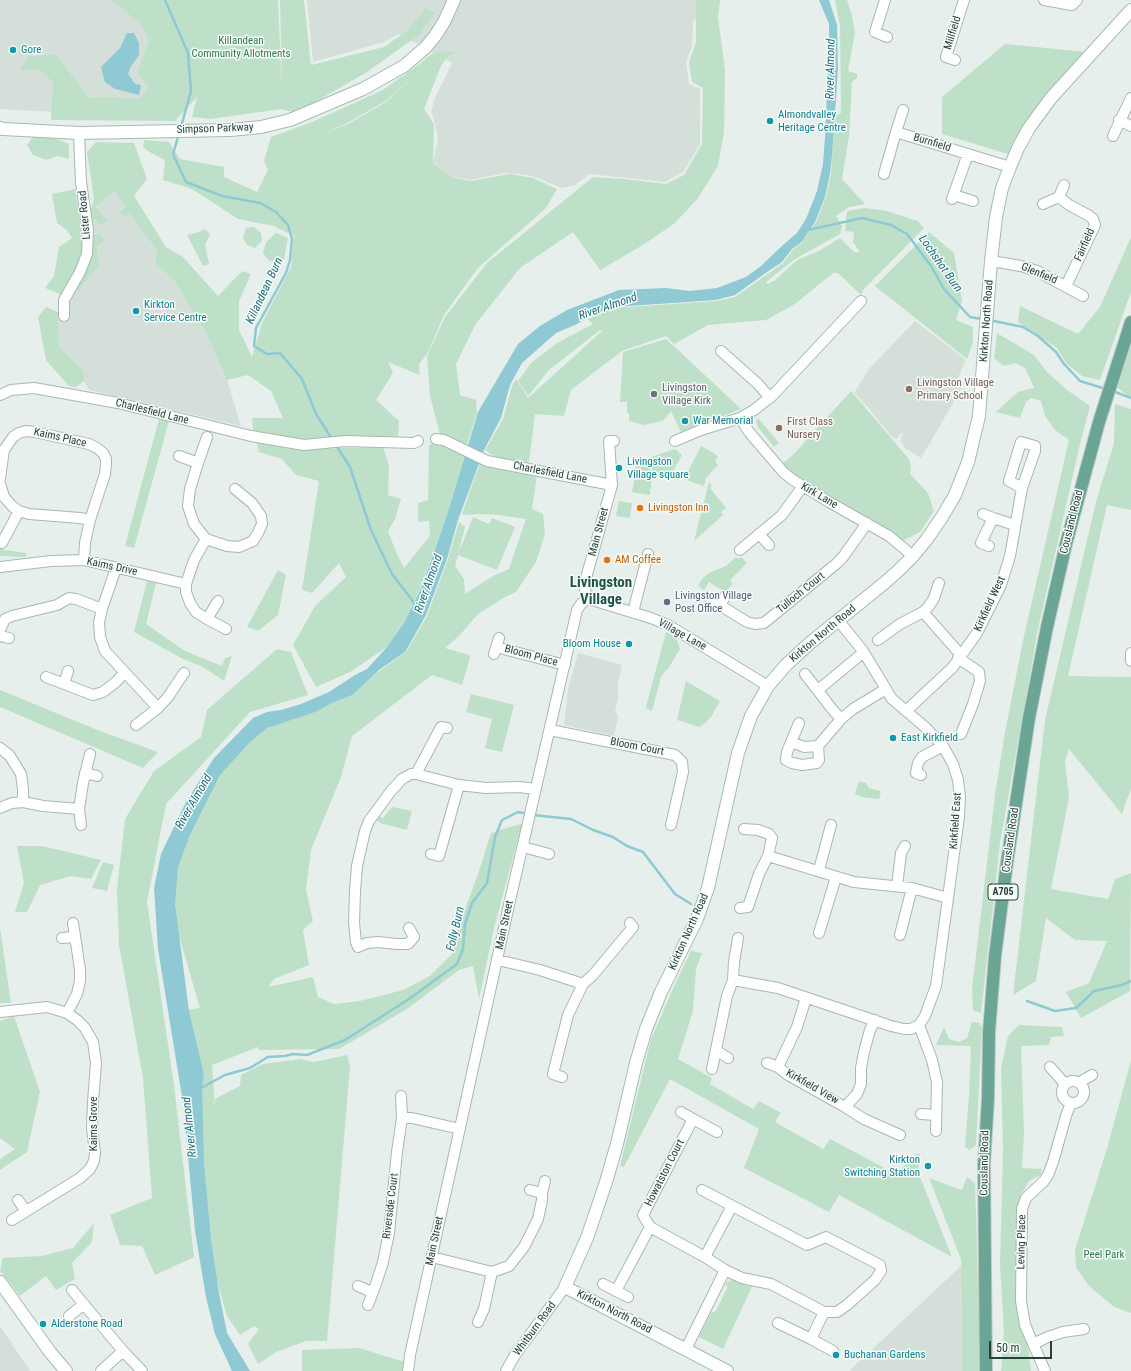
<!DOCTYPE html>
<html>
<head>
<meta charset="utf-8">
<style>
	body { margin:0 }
	#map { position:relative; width:1131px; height:1371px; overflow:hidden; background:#e6efeb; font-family:"Roboto Condensed",sans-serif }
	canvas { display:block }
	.scale { position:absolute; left:989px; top:1341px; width:63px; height:18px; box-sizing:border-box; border:2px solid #24423a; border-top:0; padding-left:5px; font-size:12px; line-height:14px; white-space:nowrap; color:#24423a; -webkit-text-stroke:3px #f7fbf9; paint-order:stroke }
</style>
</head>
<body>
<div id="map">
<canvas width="1131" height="1371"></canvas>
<div class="scale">50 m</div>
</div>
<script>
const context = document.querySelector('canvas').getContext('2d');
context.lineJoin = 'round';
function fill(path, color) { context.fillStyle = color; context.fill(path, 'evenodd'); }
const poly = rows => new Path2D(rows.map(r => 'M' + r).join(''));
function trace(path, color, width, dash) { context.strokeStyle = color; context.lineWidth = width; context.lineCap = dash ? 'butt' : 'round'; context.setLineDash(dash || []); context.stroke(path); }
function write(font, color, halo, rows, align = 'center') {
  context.font = font + ' "Roboto Condensed",sans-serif'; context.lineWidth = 3; context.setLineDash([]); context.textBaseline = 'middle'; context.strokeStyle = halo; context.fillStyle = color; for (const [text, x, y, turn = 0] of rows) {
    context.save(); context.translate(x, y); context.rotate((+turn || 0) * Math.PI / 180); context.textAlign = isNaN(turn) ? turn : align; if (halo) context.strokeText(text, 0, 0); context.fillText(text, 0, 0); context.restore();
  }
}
fill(poly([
	[0,0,144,0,158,97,91,114,0,109],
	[307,0,700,0,702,15,692,22,693,29,692,46,686,62,689,84,700,89,700,144,683,172,665,182,590,174,575,185,562,188,532,176,519,174,505,173,471,180,453,177,433,162,438,140,435,123,431,112,435,98,452,63,399,34,384,42,313,62],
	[114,191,125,207,120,211,130,212,157,251,155,263,175,282,206,333,227,380,241,426,133,400,89,390,84,381,84,371,59,346,58,312,60,294,68,282,75,287,98,265,97,247,91,235,89,214,106,220,96,207],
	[915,321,966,360,957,380,964,384,921,458,906,449,900,440,903,434,901,433,897,439,891,436,867,406,854,393,870,368],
	[578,653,622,665,618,682,618,698,615,711,618,716,614,736,564,725,568,690],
	[961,1266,962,1371,849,1371],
	[0,1326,30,1371,0,1371]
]), '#d4dfda');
fill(poly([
	[112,0,278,0,282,91,280,0,304,0,311,65,384,47,408,30,426,8,434,13,419,35,367,72,296,113,282,109,210,119,192,117,197,97,175,121,51,120,53,82,39,69,19,71,28,56,57,55,88,98,104,97,140,99,149,87,137,74,149,40,141,24],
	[696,0,720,0,718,17,725,70,724,132,718,166,698,198,675,223,643,245,600,270,573,232,520,268,475,325,456,364,460,395,476,400,477,413,466,448,453,438,440,434,430,396,427,356,445,317,487,263,593,177,624,179,666,184,684,175,702,144,703,88,692,82,689,63,696,42],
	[835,0,847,0,852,15,855,33,848,71,857,74,857,78,852,82,849,136,842,179,865,204,849,207,836,216,842,226,840,234,795,259,766,282,767,284,774,281,797,260,819,251,840,238,854,252,860,252,853,242,854,232,845,231,847,211,865,208,887,211,918,221,924,228,864,289,861,295,838,273,833,273,795,304,766,320,708,325,674,344,666,336,622,351,571,390,564,416,535,414,529,462,498,459,485,450,503,419,512,386,516,379,528,398,602,331,600,330,549,370,528,396,518,381,531,363,557,343,593,324,587,319,614,308,717,301,735,297,783,263,793,250,802,243,816,222,826,197,831,174,835,116,841,113,840,25],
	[1005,44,1087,52,1024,127,1008,154,942,134,942,97],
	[441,51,454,52,447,57,441,66,424,109,434,124,433,163,454,178,471,181,510,174,533,178,557,189,546,208,478,268,444,315,429,350,419,365,420,375,388,362,393,373,376,400,399,421,398,436,297,440,253,430,252,418,283,418,271,391,248,375,227,380,206,333,175,282,155,263,157,251,130,213,125,217,120,212,125,207,114,191,96,207,107,220,101,225,89,214,94,199,87,152,96,142,134,143,147,179,134,196,166,247,183,257,218,296,242,271,251,274,239,301,239,330,252,357,262,323,291,267,294,236,274,226,238,219,192,189,163,180,165,160,151,153,143,147,144,140,169,142,180,159,224,167,224,177,257,192,268,170,264,161,271,137,312,122,383,90,418,65,419,66,419,65,427,57,434,53],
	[422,69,386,102,348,124,327,132,347,123,386,101],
	[33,137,54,138,69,144,69,159,58,156,46,160,33,155,27,145],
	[75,189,84,242,77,269,60,294,45,288,54,276,59,247,72,238,67,230,57,223,52,194],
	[254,227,261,233,262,241,255,248,247,245,243,238,246,228],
	[205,229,210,234,205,245,209,264,203,266,187,235,196,233],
	[929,232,954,253,962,301,956,320,973,327,973,342,967,359,875,286],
	[276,233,288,238,284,259,269,261,263,253,266,242],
	[91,235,101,235,105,240,97,247,99,265,79,290,75,291],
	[1131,237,1131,292,1100,380,1082,376,1066,363,1057,348,1018,322,1020,306,1078,334,1100,307],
	[46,307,58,312,59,346,84,371,84,381,76,387,69,386,46,360,38,317],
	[997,333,1034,355,1047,372,1067,390,1090,406,1080,444,1038,629,1000,843,981,1013,973,1011,972,989,995,795,1005,732,1024,636,1069,440,1055,430,1045,416,1041,401,1031,398,1026,402,1020,418,996,412,1018,392,1034,388,1025,368,1015,363,1004,366,994,358],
	[1131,338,1131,398,1114,385],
	[666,339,678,350,741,409,681,432,671,411,663,421,643,425,629,421,629,413,627,413,627,402,620,402,623,352],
	[851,391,909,459,911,466,910,474,928,493,934,511,920,532,902,541,811,487,792,473,783,463,793,455],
	[1115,404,1131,409,1131,510,1107,505,1068,676,1131,677,1131,788,1122,814,1069,749,1065,761,1069,798,1051,889,1108,899,1115,879,1131,873,1130,991,1081,1018,1066,992,1089,983,1107,941,1075,940,1046,918,1036,981,1013,995,1045,720,1096,502,1114,443],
	[758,418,779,443,774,447,758,427,756,422],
	[159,419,169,421,134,548,125,546],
	[256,439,311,449,383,447,389,466,388,495,401,499,395,519,388,531,396,552,404,568,430,536,429,521,418,522,418,503,428,500,429,445,436,441,465,454,447,515,421,586,404,623,387,647,350,672,316,687,293,645,315,606,346,577,339,563,312,593,302,590,319,481,296,475,282,459,259,452],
	[701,446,714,453,718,457,715,461,718,465,705,479,705,482,704,486,689,481,685,477],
	[675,449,682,455,669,478,654,475,648,458],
	[647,459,652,476,650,495,632,492,635,477,630,475,637,465],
	[480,463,537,475,532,509,543,514,545,534,536,562,516,592,505,597,478,614,459,636,445,648,469,655,470,658,462,685,432,675,352,736,341,777,311,850,306,890,313,921,303,930,309,965,274,979,268,987,313,977,318,997,334,1004,360,1001,403,990,430,976,452,954,461,920,478,874,491,833,506,828,522,824,494,928,479,999,473,966,459,970,407,1009,339,1049,259,1050,258,1047,212,1065,215,1110,215,1099,240,1086,241,1075,263,1064,300,1059,314,1062,347,1055,350,1066,327,1341,306,1341,276,1352,258,1364,248,1344,259,1329,254,1326,240,1335,227,1316,210,1257,186,1010,200,1008,180,939,174,941,174,865,214,778,247,739,311,703,360,685,406,652,427,616,448,559,459,522,465,527,458,554,473,517,489,524,492,518,515,527,497,570,458,555,455,566,464,579,465,594,493,576,509,569,526,519,498,515,478,514,469,515,462,514],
	[709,482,712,486,710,488,726,508,721,512,723,515,694,541],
	[619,501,632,503,630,518,616,516],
	[0,547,4,550,26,553,26,557,0,556],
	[736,557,739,559,741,557,747,563,730,580,733,584,725,592,709,582,704,591,698,585,704,577,709,573,726,566],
	[278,570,286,575,278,615,258,631,247,627],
	[147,581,156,583,146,624,185,651,222,666,225,658,232,656,224,681,203,667,181,658,134,632],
	[666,632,676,637,680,649,668,669,665,671,661,677,652,711,646,708,647,703],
	[277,649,291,652,308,695,250,712,166,804,147,902,174,1085,194,1257,155,1275,142,1246,120,1245,110,1215,152,1198,143,1078,119,945,117,889,125,819,154,771,201,737,207,710],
	[686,681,720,701,711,717,705,723,699,727,677,720],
	[0,690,100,731,158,752,143,768,0,707],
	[471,694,514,705,502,752,485,748,492,719,466,712],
	[859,781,866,783,869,788,881,791,879,799,862,797,855,794],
	[392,807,412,811,407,830,380,823,376,820,379,816,383,818],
	[17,846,42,846,101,860,91,879,71,876,40,885,27,912,15,912,24,883],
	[103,862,114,865,107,891,92,888],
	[0,928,11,1003,0,1003],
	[691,951,702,953,696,969,693,1011,678,1059,712,1078,710,1084,753,1109,759,1101,781,1113,775,1122,823,1149,830,1139,896,1174,916,1154,920,1154,918,1172,952,1257,839,1195,829,1212,744,1168,759,1129,670,1079,624,1167,620,1166,651,1039,676,982],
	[14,1016,40,1092,27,1152,0,1170,0,1159,15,1149,0,1138,0,1021],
	[972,1022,979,1023,982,1027,976,1145,970,1150,965,1147,969,1096,971,1046,936,1045,944,1027,949,1039,959,1042,967,1038],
	[1019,1025,1062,1027,1064,1036,1051,1037,1049,1045,1021,1046,1024,1132,1022,1168,1042,1169,1041,1175,1029,1181,1021,1195,1018,1208,1017,1301,1020,1323,1027,1338,1031,1371,1001,1371,1004,1333,1000,1264,1003,1151,1001,1068,1008,1036],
	[1131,1060,1131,1313,1114,1307,1089,1286,1076,1267,1075,1250,1108,1145],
	[967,1177,975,1183,981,1371,962,1371,961,1259,929,1178,962,1190],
	[94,1223,92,1242,72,1263,75,1279,56,1290,46,1276,20,1296,0,1271,3,1258,41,1256,73,1248],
	[733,1280,752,1287,723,1349,699,1337,711,1313,716,1311,727,1288,726,1284,727,1282],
	[359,1348,405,1362,404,1371,302,1371,302,1350]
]), '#bfe0c8');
fill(poly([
	[819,0,829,0,837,25,838,70,832,156,830,174,825,197,815,222,802,242,792,249,782,262,767,272,735,295,716,300,614,307,590,316,577,324,556,333,522,363,510,385,501,418,484,450,458,520,447,559,426,615,405,652,379,670,352,695,334,702,315,712,267,728,250,742,220,775,189,837,178,867,175,904,189,1011,204,1075,202,1086,204,1163,211,1240,219,1293,227,1333,250,1371,232,1371,215,1334,206,1297,195,1231,183,1103,158,949,154,888,161,854,186,802,214,758,253,718,267,712,281,710,301,704,329,692,355,675,367,669,387,647,404,623,422,586,447,515,478,412,518,344,540,326,567,310,619,290,666,288,690,291,717,288,746,277,761,266,783,245,797,233,806,219,817,191,823,164,825,136,829,49,829,24],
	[127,33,134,33,139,43,139,55,130,68,128,74,135,84,141,85,139,95,115,89,105,82,101,67,120,48]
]), '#8ec9d4');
trace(poly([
	[165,0,188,53,191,91,181,127],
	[179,134,173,154,186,182,222,196,260,203,276,212,288,225,292,239,290,260,286,273,256,328,254,346,267,354,280,353,302,379,316,414,332,439],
	[808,230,862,218,891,225,907,234,931,266,944,289,970,317,982,319],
	[989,320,1023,327,1038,336,1056,352,1064,364,1080,381,1106,389],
	[1113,391,1131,398],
	[336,445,350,467,371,530,392,574,415,604],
	[533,815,571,819,593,830,613,837,627,846,643,852,675,894,691,904],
	[1027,1001,1055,1011,1076,1008,1094,991,1122,985,1131,981],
	[201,1088,225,1075,250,1068,268,1057,285,1056,293,1054,307,1055,345,1040,409,999,457,964,463,949,465,924,472,903,487,883,495,837,502,820,518,812,528,814]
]), '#8ec9d4', 2.5);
const street = poly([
	[885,0,875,32,887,37],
	[1044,0,1072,5,1077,0],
	[955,60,946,57,964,0],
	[903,110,896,132,1010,167],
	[1119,120,1131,126],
	[1113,136,1131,98],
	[884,174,896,132],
	[954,195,973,201],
	[1059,197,1064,185],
	[952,199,968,154],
	[1043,204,1059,197,1069,205,1088,215,1093,219,1095,225,1066,286],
	[991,261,1021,266,1037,271,1083,296],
	[64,316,64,300,80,272,87,254,88,230,81,182,79,133],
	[721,351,758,384,770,398],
	[0,395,11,390,34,388,118,403,251,436,304,445,345,441,414,443,418,441],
	[740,418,749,432,784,473,793,480,829,502,889,536,913,556],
	[436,439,444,440,487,461,612,485],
	[614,441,609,441,612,485,586,578,585,589,586,594,592,600,651,618,668,625,768,686],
	[675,441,701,430,740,418,754,410,773,395,861,301],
	[198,463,207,437],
	[0,478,4,450,13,437,19,433,26,431,35,432,89,444,97,448,103,453,106,459,106,465,105,474,90,520,85,543,84,560],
	[0,483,4,497,13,507,19,511,29,514,80,518,90,520],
	[983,514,993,518],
	[759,534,769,545],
	[206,539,227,546,239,547,253,541,258,533,262,524,261,516,252,503,235,489],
	[2,543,19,511],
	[989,546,981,543,993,518,1015,525],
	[740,550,782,515,803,486],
	[0,567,51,561,84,560,186,584,194,560,206,539,194,524,188,506,190,489,198,463,179,456],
	[116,568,102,609,99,622,100,637,105,651,158,708,168,697,184,673],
	[186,584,186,592,190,603,196,612,207,619,218,601],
	[710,599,747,622,755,624,764,623,836,564,843,557,867,523],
	[720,605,726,595],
	[633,612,648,554],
	[923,612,929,606,934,598,939,583],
	[207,619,226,629],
	[0,630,5,619,12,616,57,605,69,598,76,599,102,609],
	[0,636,9,638],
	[878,640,900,624,923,612,961,655],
	[496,647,565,665],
	[1131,653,1131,661],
	[494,654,499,638],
	[958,658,979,672,980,681,973,704,961,734],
	[805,674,832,709,841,719],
	[46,677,93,695,103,692,116,682,124,673],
	[64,684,68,671],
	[818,690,859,656],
	[906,711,953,667,977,633,1001,585,1010,556,1022,488,1009,481,1021,442,1035,446,1035,451,1022,488],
	[799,723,787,752,786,760,792,763,802,765,817,763,819,760,818,746,841,719,853,709,886,689],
	[136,725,158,708],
	[447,728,441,727,416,774,459,785,486,788,519,787,536,789],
	[550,730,675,755,682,762,683,772,671,825],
	[792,742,804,747,818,746],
	[0,748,10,756,21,774,23,789,23,802],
	[85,773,97,776],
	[921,775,916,773,918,763,922,757,943,746],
	[0,808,12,803,23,802,43,806,79,809,83,783,90,754],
	[79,809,81,825],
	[523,847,549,854],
	[431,854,439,856,459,785],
	[768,856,854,882,912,888,948,898],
	[819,870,831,825],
	[897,886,901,853,905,846],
	[740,908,748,907,759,874,768,856,772,838,769,834,758,830,744,829],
	[409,928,414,937,408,944,396,944,378,942,367,943,358,947,356,942,354,923,355,891,357,866,365,831,369,821,391,791,402,779,411,774,416,774],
	[819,933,836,877],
	[900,935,912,888],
	[62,938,75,937],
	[498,960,540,970,583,984,593,975,633,927,630,923],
	[733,980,734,962,738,938],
	[806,998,797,1027,778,1067,788,1075,845,1107,864,1119,900,1135],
	[0,1012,47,1007,67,1013,77,1020,85,1028,93,1042,96,1063,93,1102,92,1128,95,1153,94,1161,90,1169,80,1178,12,1220],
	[67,1013,77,994,80,981,80,969,73,923],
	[919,1025,932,1060,937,1082,936,1131],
	[717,1051,728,1058],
	[767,1063,778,1067],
	[1050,1067,1065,1084],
	[712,1069,727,996,733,980,778,988,891,1026,904,1029,911,1029,919,1025,925,1016,936,986,959,817,960,797,958,780,953,764,943,746,925,727,892,699,863,651,838,620],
	[562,1077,553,1074,568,1015,583,984],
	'1062 1092a11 11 0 1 1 22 0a11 11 0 1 1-22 0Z',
	[1080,1082,1092,1075],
	[401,1096,402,1118],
	[845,1107,857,1094,861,1084,861,1068,864,1052,870,1030,875,1020],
	[681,1112,693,1119,643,1215,650,1227,705,1257,725,1270,742,1278,771,1284,824,1312,837,1312,847,1305,875,1280,881,1271,880,1265,826,1237,807,1245,702,1190],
	[921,1114,936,1115],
	[693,1119,717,1132],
	[542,1193,545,1181],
	[18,1200,26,1211],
	[432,1257,492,1272,509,1266,524,1247,538,1219,542,1200,542,1193,530,1190],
	[705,1257,732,1206],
	[603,1284,616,1291],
	[358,1286,372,1292],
	[72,1290,123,1351],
	[628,1297,616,1291,650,1227],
	[368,1305,377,1281,383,1262,389,1233,397,1152,402,1118,412,1118,460,1129],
	[69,1316,83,1305],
	[478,1322,484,1309,492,1272],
	[778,1323,811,1339,824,1312],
	[811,1339,833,1351],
	[1033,1344,1048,1337,1063,1332,1084,1329],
	[686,1349,725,1270],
	[101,1371,123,1351,142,1371],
	[408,1371,410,1355,509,905,577,610,581,604,589,597],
	[506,1371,515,1355,565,1287],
	[1045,1371,1025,1325,1021,1301,1022,1209,1026,1198,1044,1181,1048,1175,1053,1162,1066,1116,1071,1103]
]);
const secondary = poly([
	[0,128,3,129,79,133,230,130,261,127,290,120,363,89,404,66,426,47,435,36,444,22,454,0],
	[0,1282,50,1352,66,1371],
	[727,1371,565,1287,587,1238,606,1182,617,1144,636,1063,646,1029,661,992,697,919,708,888,738,753,751,716,768,686,786,665,810,643,882,585,898,571,913,556,927,539,942,517,955,495,968,462,979,416,991,261,996,217,1002,188,1010,167,1018,148,1029,128,1051,98,1131,10]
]);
const primary = poly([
	[986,1371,984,1164,988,1099,989,1032,995,956,1007,862,1029,718,1047,627,1066,544,1099,422,1131,322]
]);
trace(street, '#a8b8b2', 12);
trace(secondary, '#a4bbb3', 14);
trace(primary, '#c2cac8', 14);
trace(street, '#fff', 10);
trace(secondary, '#fff', 12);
trace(primary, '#6aa596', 12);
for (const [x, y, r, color] of [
	[13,50,4,"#0f9aa8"],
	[770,121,4,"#0f9aa8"],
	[136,311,4,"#0f9aa8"],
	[909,389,4,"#8d6e63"],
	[654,394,4,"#6b7280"],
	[685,421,4,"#0f9aa8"],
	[779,428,4,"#8d6e63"],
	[619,468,4,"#0f9aa8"],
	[640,508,4,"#e8710a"],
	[607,560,4,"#e8710a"],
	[667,602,4,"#5c6f8a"],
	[629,644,4,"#0f9aa8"],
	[893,738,4,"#0f9aa8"],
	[928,1166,4,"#0f9aa8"],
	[43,1324,4,"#0f9aa8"],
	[836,1355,4,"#0f9aa8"]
]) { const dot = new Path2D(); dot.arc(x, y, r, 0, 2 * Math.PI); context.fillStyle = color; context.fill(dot); trace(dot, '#f7fbf9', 1.5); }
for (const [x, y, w] of [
	[1003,892,30]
]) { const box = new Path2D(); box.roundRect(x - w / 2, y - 8, w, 16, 3); context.fillStyle = '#f7fbf9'; context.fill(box); trace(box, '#24423a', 1); }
write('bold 10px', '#24423a', null, [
	["A705",1003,892]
]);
write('11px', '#24423a', '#f7fbf9', [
	["Millfield",953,33,-73],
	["Simpson Parkway",215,129,-2],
	["Burnfield",932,143,17],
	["Lister Road",85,215,-95],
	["Fairfield",1085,245,-66],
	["Glenfield",1039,274,23],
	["Kirkton North Road",987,321,-86],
	["Charlesfield Lane",152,412,14],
	["Kaims Place",60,438,13],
	["Charlesfield Lane",550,473,11],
	["Kirk Lane",819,496,30],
	["Cousland Road",1072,522,-76],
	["Main Street",599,532,-75],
	["Kaims Drive",112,567,12],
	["Tulloch Court",801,593,-39],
	["Kirkfield West",990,604,-65],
	["Kirkton North Road",823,634,-40],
	["Village Lane",682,635,29],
	["Bloom Place",531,656,15],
	["Bloom Court",637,747,11],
	["Kirkfield East",956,821,-86],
	["Cousland Road",1011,840,-82],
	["Main Street",505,925,-78],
	["Kirkton North Road",689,932,-66],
	["Kirkfield View",812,1087,30],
	["Kaims Grove",94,1124,-90],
	["Cousland Road",985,1163,-89],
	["Howatston Court",665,1173,-63],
	["Riverside Court",391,1206,-83],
	["Main Street",435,1241,-78],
	["Leving Place",1022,1242,-89],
	["Kirkton North Road",614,1312,27],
	["Whitburn Road",535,1329,-54]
]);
write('11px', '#2d7a4b', '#f7fbf9', [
	["Killandean",241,41],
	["Community Allotments",241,54],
	["Peel Park",1104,1255]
]);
write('11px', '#0d838f', '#f7fbf9', [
	["Gore",21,50],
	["Almondvalley",778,115],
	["Heritage Centre",778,128],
	["Kirkton",144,305],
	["Service Centre",144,318],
	["War Memorial",693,421],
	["Livingston",627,462],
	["Village square",627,475],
	["Bloom House",621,644,"right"],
	["East Kirkfield",901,738],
	["Kirkton",920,1160,"right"],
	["Switching Station",920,1173,"right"],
	["Alderstone Road",51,1324],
	["Buchanan Gardens",844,1355]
], 'left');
write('11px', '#785e54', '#f7fbf9', [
	["Livingston Village",917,383],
	["Primary School",917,396],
	["First Class",787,422],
	["Nursery",787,435]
], 'left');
write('11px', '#5b616d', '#f7fbf9', [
	["Livingston",662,388],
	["Village Kirk",662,401]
], 'left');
write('11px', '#c56008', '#f7fbf9', [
	["Livingston Inn",648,508],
	["AM Coffee",615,560]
], 'left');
write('11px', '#4e5e75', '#f7fbf9', [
	["Livingston Village",675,596],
	["Post Office",675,609]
], 'left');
write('italic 12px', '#1c6f80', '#f7fbf9', [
	["River Almond",831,69,-89],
	["Lochshot Burn",940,264,55],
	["Killandean Burn",265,291,-65],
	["River Almond",608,307,-19],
	["River Almond",429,584,-70],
	["River Almond",194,802,-60],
	["Folly Burn",456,929,-77],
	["River Almond",190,1127,-96]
]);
write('bold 15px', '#1f5548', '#f7fbf9', [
	["Livingston",601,583],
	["Village",601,600]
]);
</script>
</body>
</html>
